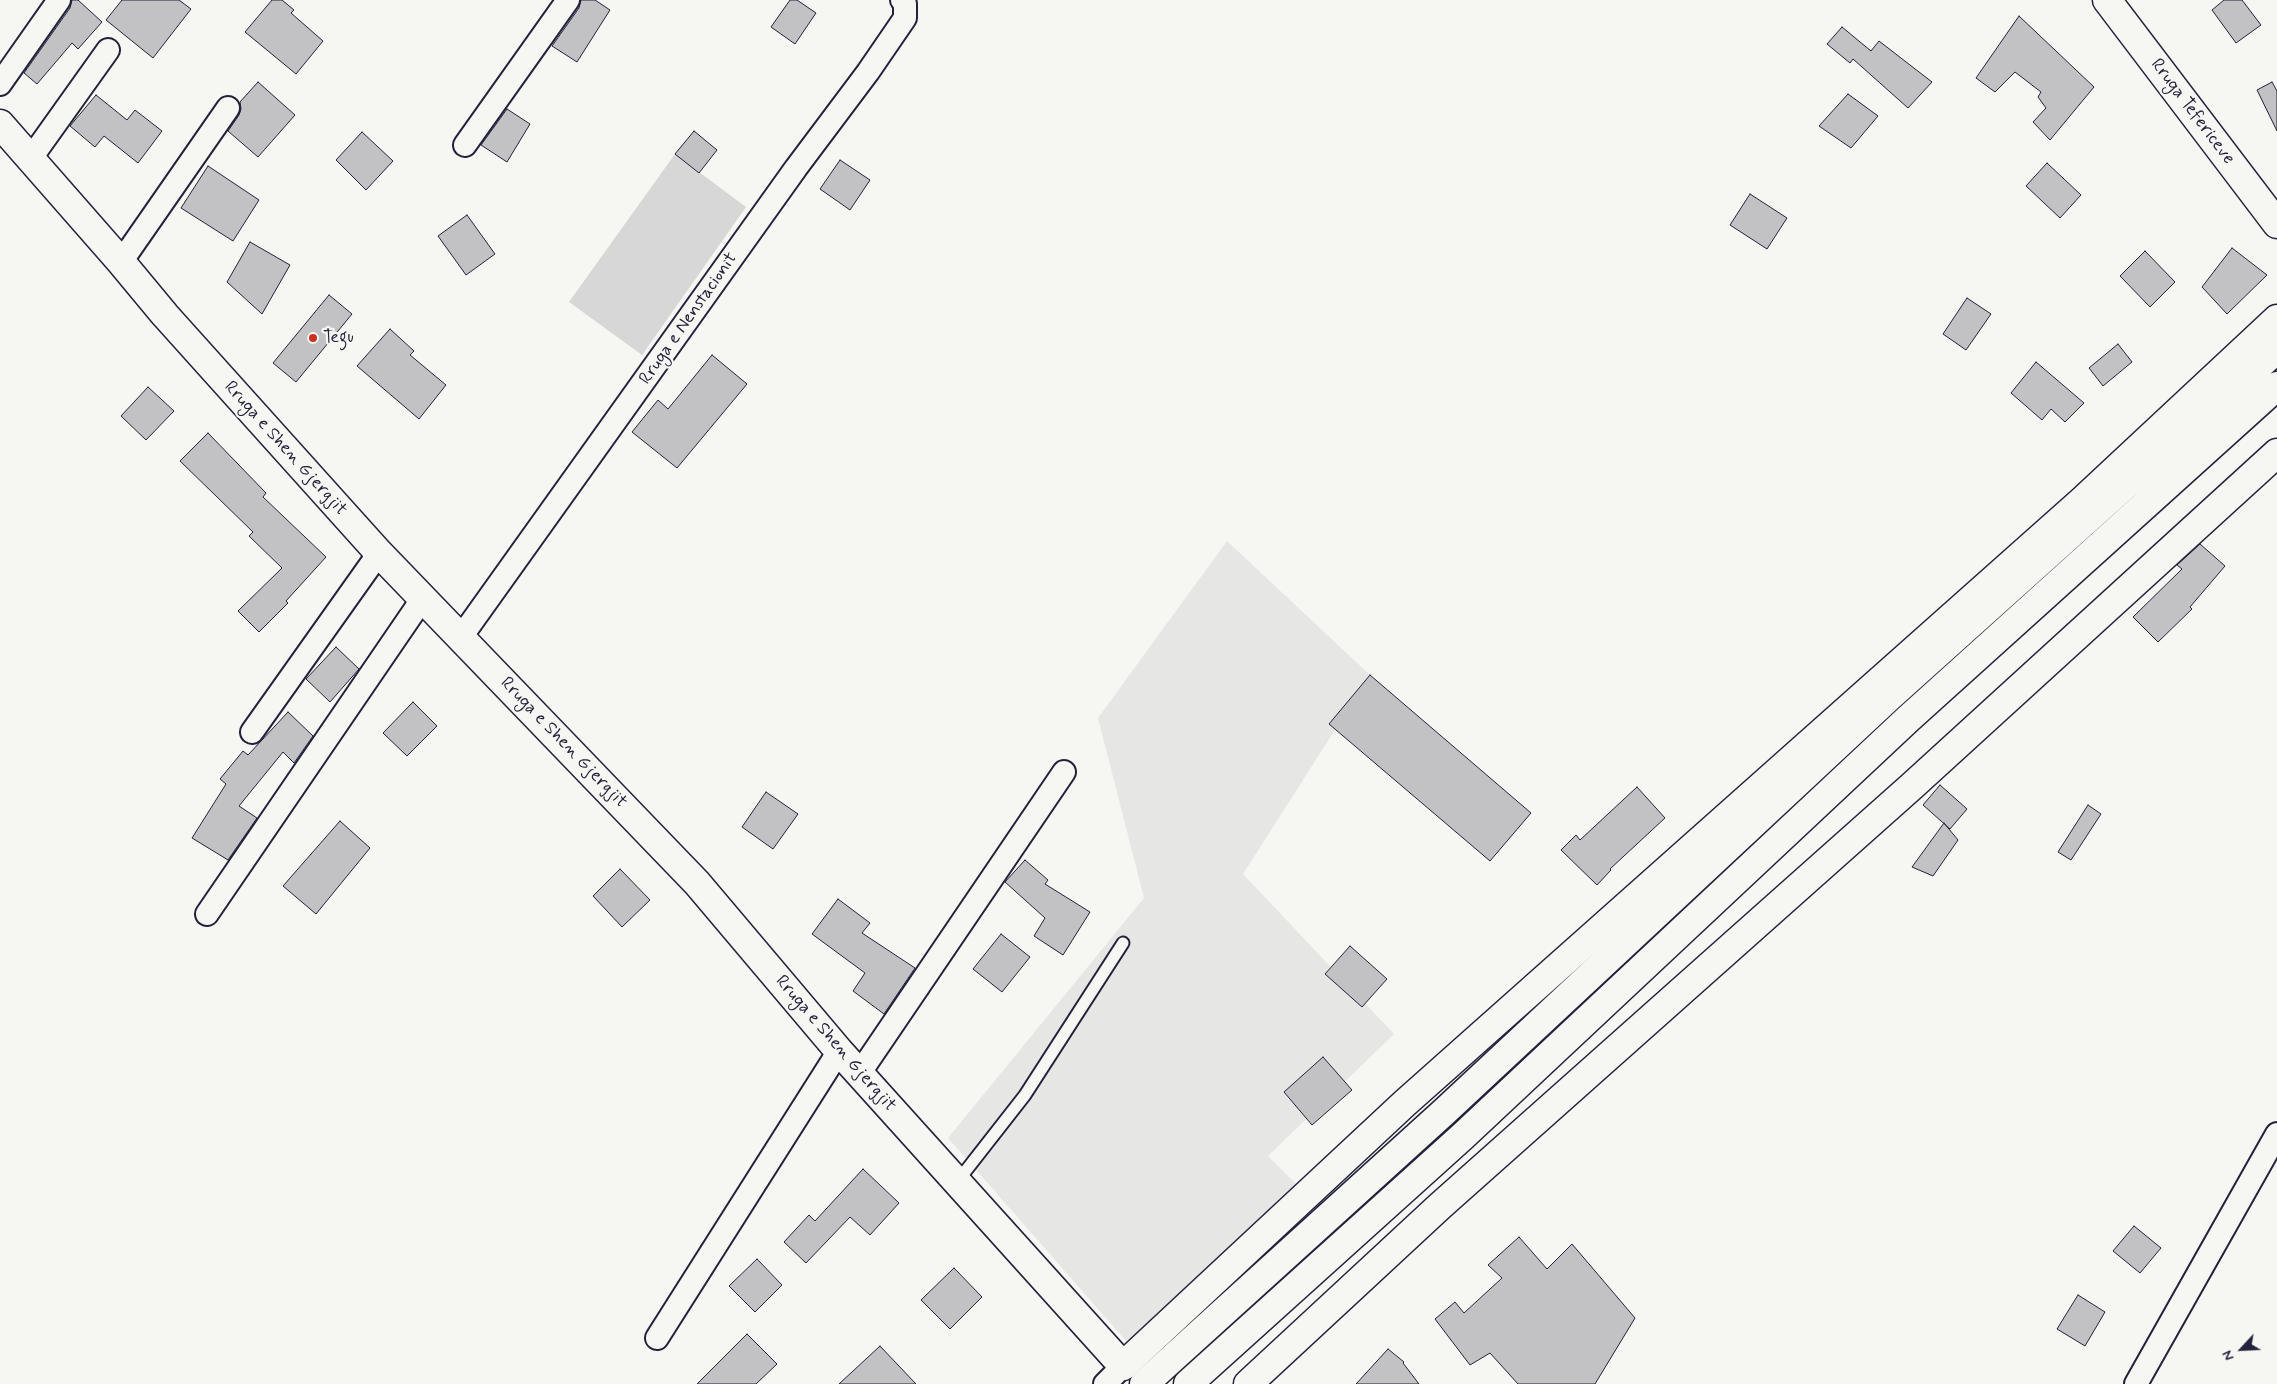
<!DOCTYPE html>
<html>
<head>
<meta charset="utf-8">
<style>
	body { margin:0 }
	#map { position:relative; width:2277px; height:1384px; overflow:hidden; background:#f6f6f2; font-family:Mynerve,sans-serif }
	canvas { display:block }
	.north { position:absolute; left:2217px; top:1324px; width:50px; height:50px; -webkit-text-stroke:4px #f6f6f2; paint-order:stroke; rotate:245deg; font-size:14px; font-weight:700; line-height:20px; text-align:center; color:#22223b }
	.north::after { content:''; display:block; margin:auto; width:18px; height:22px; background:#22223b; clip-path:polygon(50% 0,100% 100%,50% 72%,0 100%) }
</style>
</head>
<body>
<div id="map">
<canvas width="2277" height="1384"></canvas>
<div class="north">N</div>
</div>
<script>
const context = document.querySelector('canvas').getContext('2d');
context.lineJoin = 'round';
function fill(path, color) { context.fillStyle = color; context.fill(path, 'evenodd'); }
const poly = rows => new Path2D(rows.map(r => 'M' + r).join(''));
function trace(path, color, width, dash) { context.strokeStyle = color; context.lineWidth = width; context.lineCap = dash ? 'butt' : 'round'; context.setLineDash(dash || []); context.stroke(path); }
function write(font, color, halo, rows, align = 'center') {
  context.font = font + ' Mynerve,sans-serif'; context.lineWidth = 4.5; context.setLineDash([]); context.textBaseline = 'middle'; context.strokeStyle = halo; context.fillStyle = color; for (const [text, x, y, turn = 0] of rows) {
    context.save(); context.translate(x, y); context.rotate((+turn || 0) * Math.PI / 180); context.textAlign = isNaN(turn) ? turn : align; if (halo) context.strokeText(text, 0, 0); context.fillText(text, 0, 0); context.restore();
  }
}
fill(poly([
	[1227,541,1370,675,1243,874,1394,1034,1268,1156,1305,1193,1134,1350,948,1138,1144,898,1098,718]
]), '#e6e6e4');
fill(poly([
	[675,154,746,207,642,355,569,302]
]), '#d7d7d7');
const building = poly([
	[72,0,78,0,102,22,78,49,72,43,37,84,24,73,70,8,72,0],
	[122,0,179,0,191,9,153,58,106,20,122,0],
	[272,0,282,0,294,10,291,13,323,41,296,74,245,32,272,0],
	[581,0,595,0,610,10,577,62,552,46,579,8,581,0],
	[790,0,797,0,816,13,795,44,771,27,790,0],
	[2224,0,2242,0,2261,25,2236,43,2212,10,2224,0],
	[2019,16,2094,87,2050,140,2033,122,2046,108,2038,97,2041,92,2015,72,1995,92,1976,78,2019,16],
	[1842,27,1871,51,1879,41,1932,82,1908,108,1853,59,1850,63,1827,44,1842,27],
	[258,82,295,115,258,157,228,131,239,115,241,109,240,102,258,82],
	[2272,82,2277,91,2277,131,2257,90,2272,82],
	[1848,94,1878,116,1851,148,1819,126,1848,94],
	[96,95,127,120,135,110,162,131,138,163,104,136,95,147,70,126,96,95],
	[507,109,530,124,507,162,481,145,507,109],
	[694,131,717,150,699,173,675,154,694,131],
	[362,132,393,161,366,190,336,160,362,132],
	[840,160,870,180,850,210,820,189,840,160],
	[2047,163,2081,195,2060,218,2026,186,2047,163],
	[208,166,259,200,233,241,181,208,208,166],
	[1750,194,1787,218,1767,249,1730,225,1750,194],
	[467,215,495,254,466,275,438,236,467,215],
	[250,242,290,265,262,314,227,282,250,242],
	[2232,248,2267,275,2227,314,2202,287,2232,248],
	[2145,251,2175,282,2150,307,2120,276,2145,251],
	[329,295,352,314,296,382,273,363,329,295],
	[1967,298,1991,314,1966,350,1943,334,1967,298],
	[390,329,414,351,410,355,446,385,419,419,357,366,390,329],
	[2118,344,2132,362,2103,386,2089,368,2118,344],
	[712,355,747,384,677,468,632,432,658,400,668,409,712,355],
	[2036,362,2084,403,2065,422,2051,409,2042,420,2011,393,2036,362],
	[148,387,174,411,146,440,121,416,148,387],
	[208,433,266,493,263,497,326,557,286,601,288,603,259,632,238,611,282,568,249,536,253,532,180,461,208,433],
	[2200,544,2225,566,2190,607,2192,609,2158,642,2133,617,2182,569,2177,565,2200,544],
	[336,647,359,669,330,702,306,679,336,647],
	[1370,675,1531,813,1490,861,1329,724,1370,675],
	[413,702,437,726,407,756,383,733,413,702],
	[288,712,313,736,294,763,283,752,239,806,257,818,228,860,192,838,226,784,220,779,243,751,248,755,288,712],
	[1940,785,1967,809,1950,829,1923,805,1940,785],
	[1637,787,1665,818,1610,869,1611,870,1597,885,1561,850,1576,835,1580,840,1637,787],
	[766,792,798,814,773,849,742,827,766,792],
	[2088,805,2101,814,2071,860,2058,852,2088,805],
	[340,821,370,848,316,914,283,886,340,821],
	[1944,823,1958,840,1933,876,1912,867,1944,823],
	[1025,860,1048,880,1045,884,1090,912,1063,955,1034,936,1045,918,1005,882,1025,860],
	[620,869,650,900,622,927,593,896,620,869],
	[838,899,870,923,862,933,915,968,884,1014,853,991,865,973,812,934,838,899],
	[1001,934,1030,957,1002,992,973,969,1001,934],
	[1350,946,1387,979,1362,1007,1325,974,1350,946],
	[1323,1057,1352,1090,1312,1125,1284,1092,1323,1057],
	[863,1169,899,1203,870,1235,850,1217,806,1263,784,1242,809,1215,815,1221,863,1169],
	[2134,1226,2161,1248,2140,1273,2113,1251,2134,1226],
	[1519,1237,1547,1269,1572,1244,1635,1318,1595,1384,1518,1384,1490,1353,1470,1365,1435,1319,1455,1302,1464,1313,1502,1278,1488,1265,1519,1237],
	[757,1259,782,1285,755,1312,729,1286,757,1259],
	[954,1268,982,1297,950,1329,921,1300,954,1268],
	[2078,1295,2105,1312,2085,1346,2057,1329,2078,1295],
	[747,1334,777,1364,756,1384,697,1384,747,1334],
	[880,1346,916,1384,839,1384,880,1346],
	[1388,1349,1404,1362,1403,1363,1419,1384,1356,1384,1388,1349]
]);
fill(building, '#c2c2c4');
trace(building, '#22223b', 1);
const service = poly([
	[957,1182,1025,1095,1123,943]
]);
const minor = poly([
	[0,84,59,0],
	[465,145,568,0],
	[31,158,108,50],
	[121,262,228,108],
	[461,637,796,168,868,72,905,18,905,4,902,0],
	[252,732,379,553],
	[207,914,423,598],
	[859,1074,1064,772],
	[657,1338,839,1051],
	[1105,1384,1123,1366],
	[2136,1384,2277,1134]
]);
const tertiary = poly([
	[2107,0,2277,224],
	[0,124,121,262,165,315,379,553,697,883,839,1051,1123,1366,1405,1103,2082,501,2277,319],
	[1248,1384,1440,1206,1912,786,2277,453]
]);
const trunk = poly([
	[1144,1384,1444,1112,1889,697,2277,349],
	[1188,1384,1463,1136,1908,719,2277,386]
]);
trace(service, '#22223b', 15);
trace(minor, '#22223b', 26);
trace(tertiary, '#22223b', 31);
trace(trunk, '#22223b', 31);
trace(service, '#f6f6f2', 11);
trace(minor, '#f6f6f2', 22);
trace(tertiary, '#f6f6f2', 28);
trace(trunk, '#f6f6f2', 28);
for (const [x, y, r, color] of [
	[313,338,5,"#c8321e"]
]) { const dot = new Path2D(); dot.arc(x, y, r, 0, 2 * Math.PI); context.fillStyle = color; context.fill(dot); trace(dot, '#f6f6f2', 2); }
write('18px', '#22223b', '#f6f6f2', [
	["Rruga Tefericeve",2192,112,53],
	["Rruga e Nenstacionit",689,319,-55],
	["Rruga e Shen Gjergjit",285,449,48],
	["Rruga e Shen Gjergjit",563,743,46],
	["Rruga e Shen Gjergjit",835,1044,49]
]);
write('18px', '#22223b', '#f6f6f2', [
	["Tegu",323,338]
], 'left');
</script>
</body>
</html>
